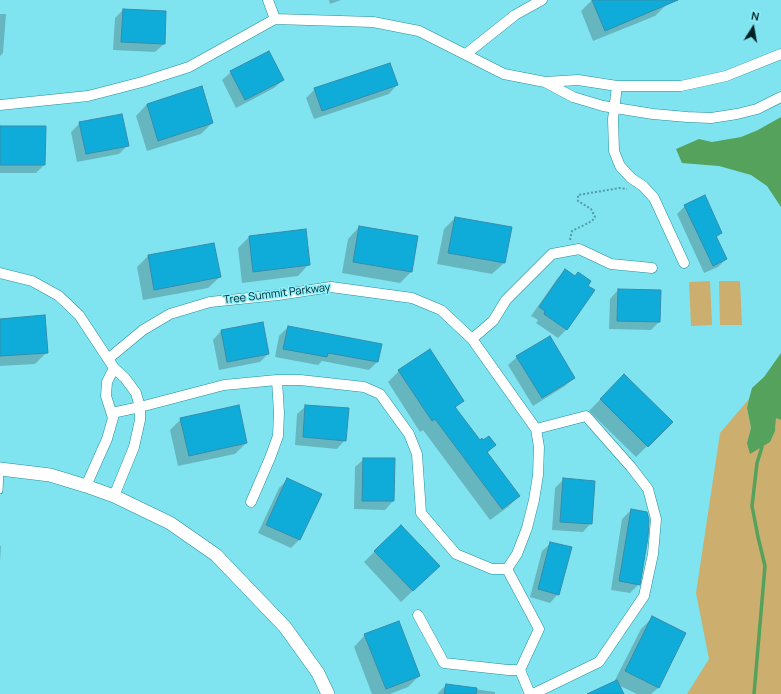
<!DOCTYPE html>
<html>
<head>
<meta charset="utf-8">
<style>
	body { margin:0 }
	#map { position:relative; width:781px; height:694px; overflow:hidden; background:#80e4f0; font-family:Manrope,sans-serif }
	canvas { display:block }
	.north { position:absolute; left:733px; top:8px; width:40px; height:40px; -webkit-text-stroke:3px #8df1fd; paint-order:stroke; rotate:11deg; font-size:11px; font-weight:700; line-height:16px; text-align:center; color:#022326 }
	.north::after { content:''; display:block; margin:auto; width:14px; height:18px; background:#022326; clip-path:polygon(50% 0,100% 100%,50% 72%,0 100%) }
</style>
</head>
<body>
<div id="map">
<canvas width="781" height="694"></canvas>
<div class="north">N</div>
</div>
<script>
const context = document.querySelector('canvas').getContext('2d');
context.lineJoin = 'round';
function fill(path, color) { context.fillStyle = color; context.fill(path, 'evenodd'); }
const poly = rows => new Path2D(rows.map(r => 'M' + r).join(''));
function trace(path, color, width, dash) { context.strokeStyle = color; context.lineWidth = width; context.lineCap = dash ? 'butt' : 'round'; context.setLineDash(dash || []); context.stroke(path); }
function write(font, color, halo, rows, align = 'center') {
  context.font = font + ' Manrope,sans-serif'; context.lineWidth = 3; context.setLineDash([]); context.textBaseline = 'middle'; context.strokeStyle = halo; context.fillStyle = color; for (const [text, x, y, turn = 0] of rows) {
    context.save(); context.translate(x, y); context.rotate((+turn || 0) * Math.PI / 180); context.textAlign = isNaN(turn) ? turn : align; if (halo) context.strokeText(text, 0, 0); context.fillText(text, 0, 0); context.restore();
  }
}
fill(poly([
	[710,281,712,325,691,326,689,282],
	[740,281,742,325,720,325,719,281],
	[749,399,747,408,751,428,747,443,775,431,776,418,781,420,781,694,687,694,709,659,696,593,720,433]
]), '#ccae6e');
fill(poly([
	[781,117,781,207,767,186,751,175,719,166,682,163,676,149,699,139,712,142,741,137,758,130],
	[781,353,781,420,776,418,775,431,770,442,750,454,747,443,751,428,747,408,749,399,752,388,764,377]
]), '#54a25b');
fill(poly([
	[329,0,341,0,330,4],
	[592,0,665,0,667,4,655,16,593,41,581,11],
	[123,10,164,44,155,52,113,50,115,18],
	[0,14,6,14,3,53,0,56],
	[231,72,283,80,274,88,236,108,222,80],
	[397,85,389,94,314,119,306,98,315,89],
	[147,104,212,123,201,134,147,151,136,116],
	[80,123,128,145,119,154,77,162,71,132],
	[0,127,44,165,36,173,0,173],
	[685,206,721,233,716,238,726,259,718,267,704,273,677,214],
	[455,218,504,263,492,274,437,264,444,229],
	[359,227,412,271,400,283,342,273,348,239],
	[249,237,309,264,298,276,242,283,238,248],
	[214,244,220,277,208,288,143,300,137,267,148,256],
	[565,271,567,329,558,338,536,323,538,320,531,316,557,279],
	[618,290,659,322,651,330,609,329,610,299],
	[0,320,47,352,35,364,0,366],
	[262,323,268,354,260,362,219,370,213,340,221,331],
	[288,327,377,362,369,370,322,361,318,365,275,357,279,336],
	[517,357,574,378,565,386,533,406,508,365],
	[399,371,463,400,455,408,479,442,495,445,487,453,519,496,508,507,490,520,423,430,420,432,388,382],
	[624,375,671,422,636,457,589,411],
	[306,406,345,440,337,449,295,445,297,414],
	[181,419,246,443,235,454,178,466,170,430],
	[364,459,394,459,393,501,385,510,354,509,355,467],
	[288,479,299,540,291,548,258,533,279,488],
	[564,479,591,523,583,532,552,530,555,488],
	[631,510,639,584,630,593,611,590,622,519],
	[551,543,558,594,550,603,530,597,542,551],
	[0,546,1,546,0,562],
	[375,551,439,566,401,602,364,562],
	[653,617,685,634,658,688,651,694,637,694,618,685,623,694,590,694,614,682,641,629],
	[365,635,419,676,408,687,390,694,372,694,354,647],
	[446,685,495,692,495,694,437,694]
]), '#0003');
trace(poly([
	[754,694,765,566,758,537,752,506,757,463,762,447]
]), '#54a25b', 3.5);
const building = poly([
	[592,0,678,0,605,31,592,0],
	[123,9,166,11,165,44,121,42,123,9],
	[269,51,284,80,245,100,230,71,269,51],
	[390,63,398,85,322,111,314,88,390,63],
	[202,86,213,123,158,141,147,104,202,86],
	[122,114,129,146,86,154,79,122,122,114],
	[0,126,46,126,45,165,0,165,0,126],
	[705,195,722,233,716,236,727,259,713,266,684,205,705,195],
	[455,217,512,227,505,263,448,253,455,217],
	[359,226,418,236,412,272,353,262,359,226],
	[306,229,310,265,253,272,249,236,306,229],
	[214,243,221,277,154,290,148,255,214,243],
	[565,269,575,276,578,272,591,281,588,286,595,290,567,330,544,314,545,311,539,307,565,269],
	[618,289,661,290,660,322,617,321,618,289],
	[45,315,48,353,0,356,0,319,45,315],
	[263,322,269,354,227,362,221,330,263,322],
	[288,326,382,344,378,362,328,353,327,357,283,349,288,326],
	[550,336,575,378,542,398,516,356,550,336],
	[430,349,464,401,455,407,480,440,482,438,483,440,489,436,496,445,487,452,520,496,502,509,435,419,432,421,398,370,430,349],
	[624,374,673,422,648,447,600,399,624,374],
	[239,405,247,443,189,456,180,418,239,405],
	[305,405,349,408,346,441,303,437,305,405],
	[363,458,395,458,394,501,362,501,363,458],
	[287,478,322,494,300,540,266,525,287,478],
	[563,478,595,481,592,524,560,522,563,478],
	[631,509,647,512,649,520,648,537,640,585,619,581,631,509],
	[401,525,440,566,413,591,374,551,401,525],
	[550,542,572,547,559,595,538,589,550,542],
	[652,616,686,633,659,688,625,671,652,616],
	[399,621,420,676,386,689,364,634,399,621],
	[617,680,624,694,587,694,617,680],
	[446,684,477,688,476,694,444,694,446,684]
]);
fill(building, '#10acd9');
trace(building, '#348cac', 1);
const service = poly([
	[0,491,1,470]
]);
const minor = poly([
	[268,0,275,19],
	[466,54,515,15,542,0],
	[545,82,573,97,603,106,653,114,687,117,711,118,737,114,757,109,781,97],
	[617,86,613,119,614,151,620,166,631,178,643,186,654,198,684,263],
	[0,105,88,96,142,82,189,67,275,19,373,22,419,31,504,74,545,82,578,80,617,86,681,86,726,76,781,54],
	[0,273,32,281,59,296,79,315,114,368,125,378,136,393,140,407,140,420,134,447,114,496],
	[472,339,493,321,506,300,552,254,579,249,611,264,652,268],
	[108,359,143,330,170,314,210,302,278,295,331,287,412,298,441,310,472,339,536,429,539,447,538,475,534,500,527,528,517,554,507,569],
	[112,413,140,407,224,385,277,380,300,380,364,387,380,394,409,434,417,454,421,513,456,554,492,569,507,569,539,629,520,670,530,694],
	[86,486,107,439,113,418,106,396,107,382,114,368],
	[251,502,270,458,278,436,279,413,277,380],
	[418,615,444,663,508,670,520,670],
	[533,694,599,662,644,596,653,554,656,519,648,489,631,467,586,416,536,429]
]);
const tertiary = poly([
	[0,469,50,475,86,486,114,496,170,523,216,555,285,627,318,673,328,694]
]);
trace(service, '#20909b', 6);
trace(minor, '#20909b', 11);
trace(tertiary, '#20909b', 14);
trace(poly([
	[570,240,572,231,592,221,595,217,591,209,578,201,578,195,620,188,627,189]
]), '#519ca4', 2, [2, 2]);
trace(service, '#fff', 5);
trace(minor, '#fff', 10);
trace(tertiary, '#fff', 13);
write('11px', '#022326', '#8df1fd', [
	["Tree Summit Parkway",277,294,-7]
]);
</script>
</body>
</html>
